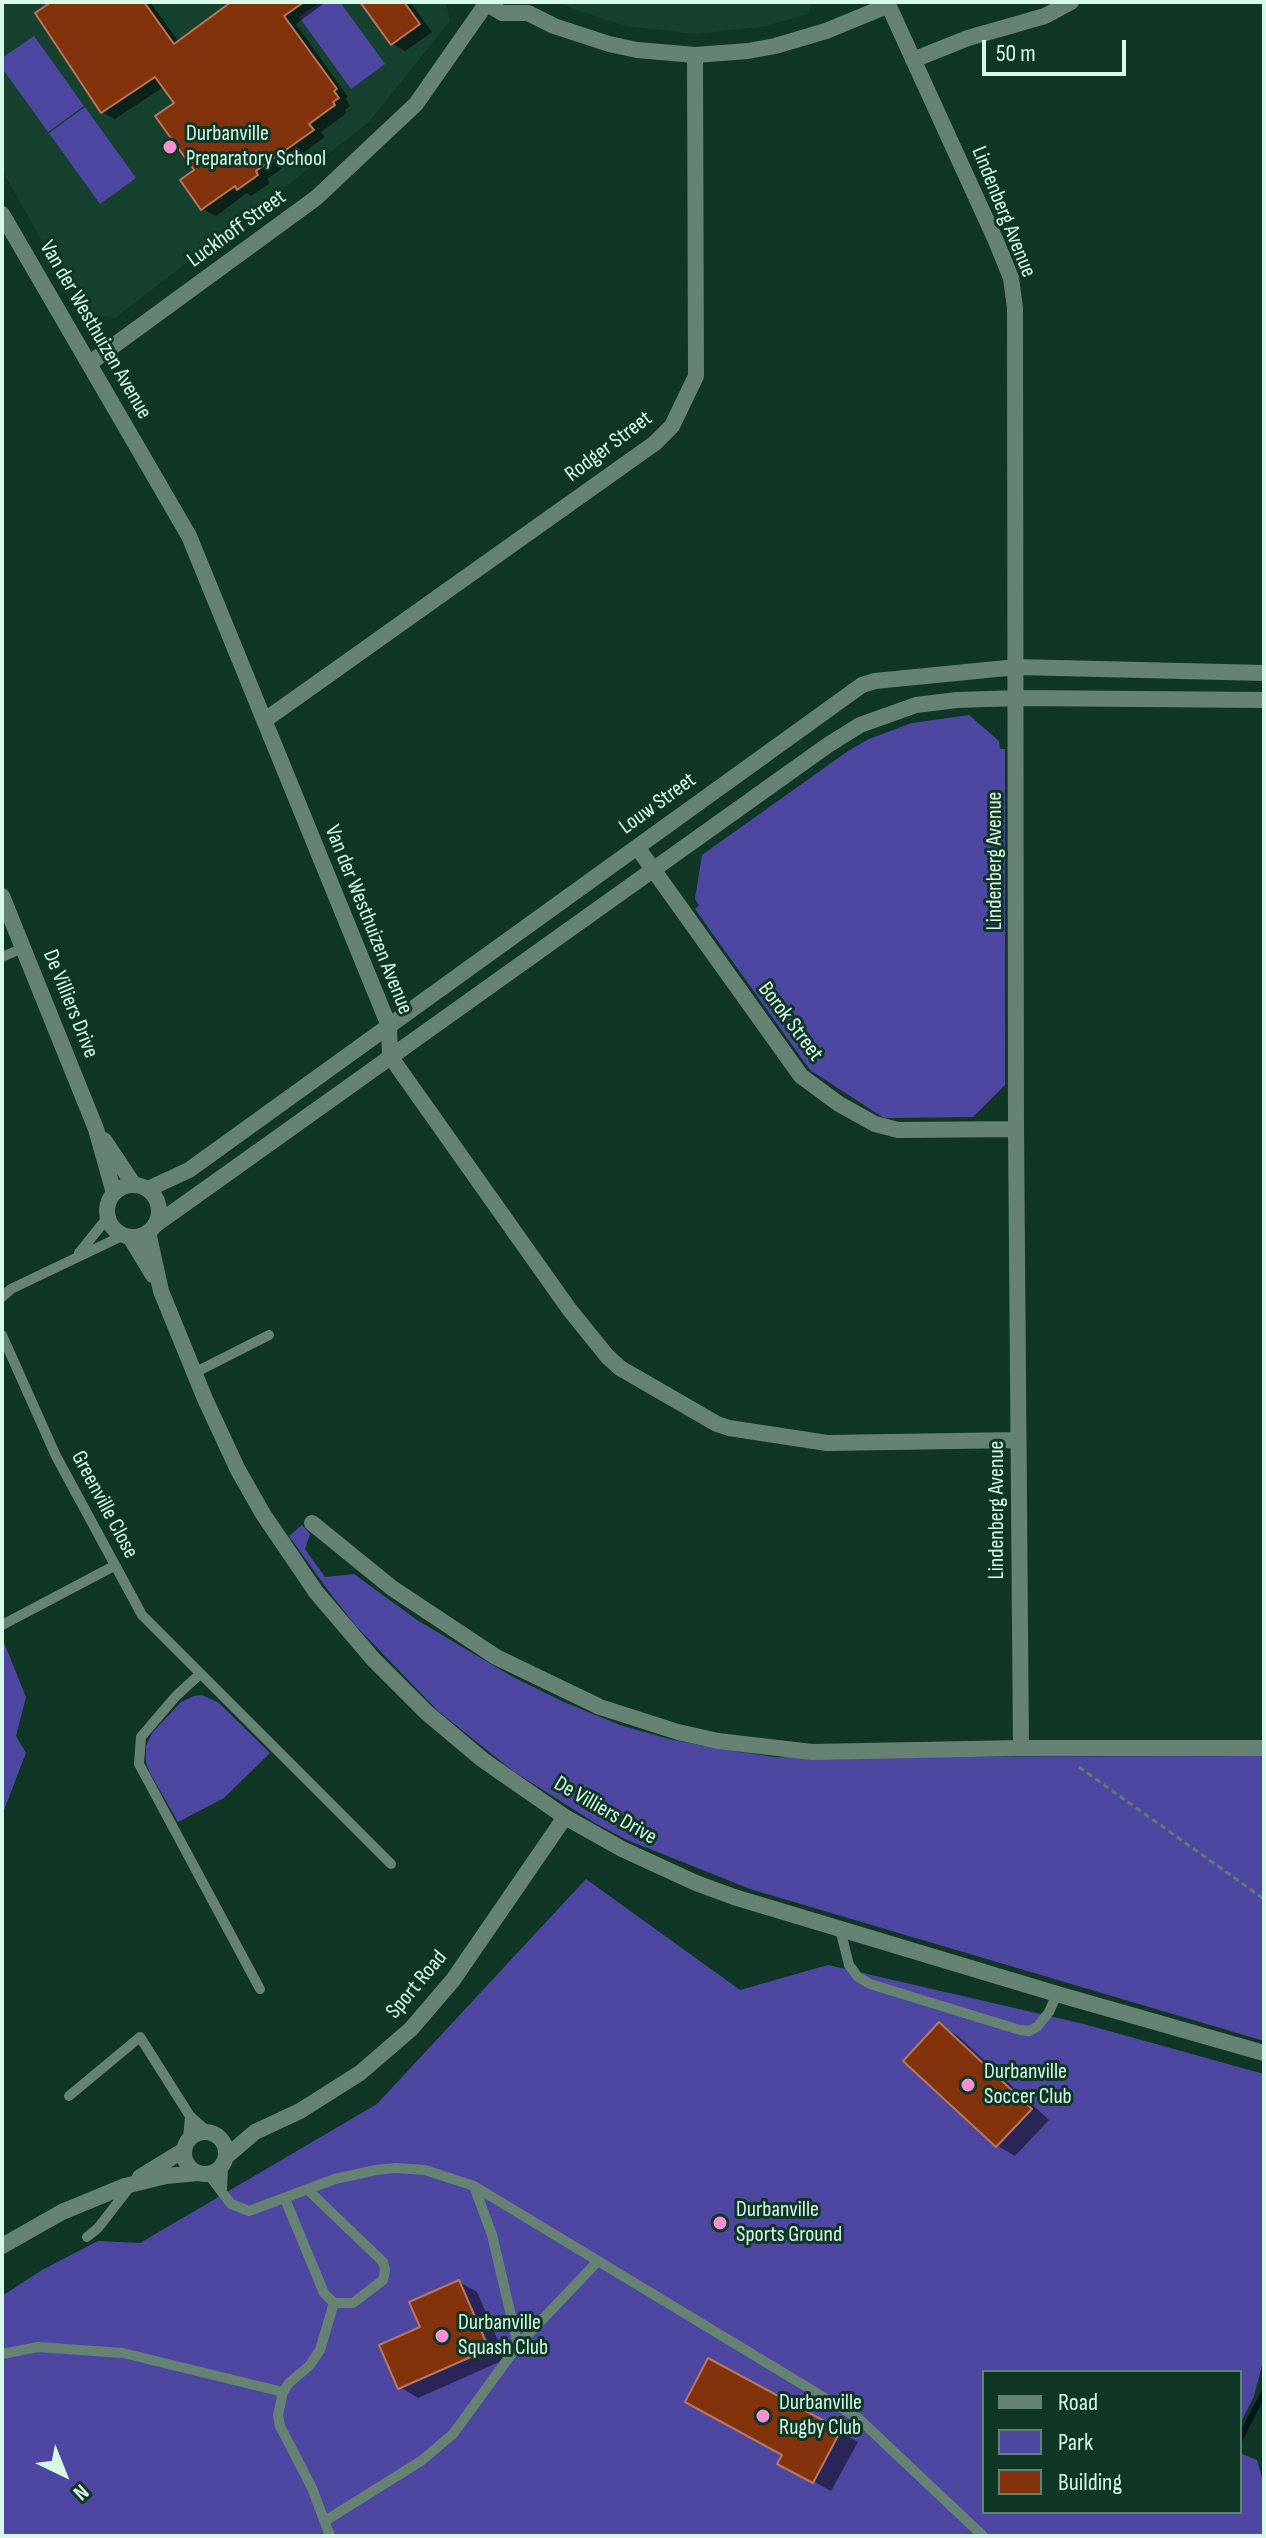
<!DOCTYPE html>
<html>
<head>
<meta charset="utf-8">
<style>
	body { margin:0 }
	#map { position:relative; width:1266px; height:2538px; overflow:hidden; background:#103626; font-family:"Sofia Sans Condensed",sans-serif }
	canvas { display:block }
	.frame { position:absolute; inset:0; border:4px solid #d7fae8; pointer-events:none }
	.legend { position:absolute; left:982px; top:2370px; width:260px; height:144px; box-sizing:border-box; background:#103626; border:2px solid #608474; margin:0; padding:10px 14px; list-style:none; font-size:24px; color:#d7fae8 }
	.legend li { display:flex; align-items:center; gap:16px; height:40px }
	.legend b { width:40px; border:2px solid #608474 }
	.north { position:absolute; left:24px; top:2434px; width:80px; height:80px; -webkit-text-stroke:6px #103626; paint-order:stroke; rotate:137deg; font-size:22px; font-weight:700; line-height:32px; text-align:center; color:#d7fae8 }
	.north::after { content:''; display:block; margin:auto; width:28px; height:36px; background:#d7fae8; clip-path:polygon(50% 0,100% 100%,50% 72%,0 100%) }
	.scale { position:absolute; left:982px; top:40px; width:144px; height:36px; box-sizing:border-box; border:4px solid #d7fae8; border-top:0; padding-left:10px; font-size:24px; line-height:28px; white-space:nowrap; color:#d7fae8; -webkit-text-stroke:6px #103626; paint-order:stroke }
</style>
</head>
<body>
<div id="map">
<canvas width="1266" height="2538"></canvas>
<div class="frame"></div>
<ul class="legend">
<li><b style="height:10px;background:#658273"></b>Road</li>
<li><b style="height:22px;background:#4e47a2"></b>Park</li>
<li><b style="height:22px;background:#83330c"></b>Building</li>
</ul>
<div class="north">N</div>
<div class="scale">50 m</div>
</div>
<script>
const context = document.querySelector('canvas').getContext('2d');
context.lineJoin = 'round';
function fill(path, color) { context.fillStyle = color; context.fill(path, 'evenodd'); }
const poly = rows => new Path2D(rows.map(r => 'M' + r).join(''));
function trace(path, color, width, dash) { context.strokeStyle = color; context.lineWidth = width; context.lineCap = dash ? 'butt' : 'round'; context.setLineDash(dash || []); context.stroke(path); }
function write(font, color, halo, rows, align = 'center') {
  context.font = font + ' "Sofia Sans Condensed",sans-serif'; context.lineWidth = 6; context.setLineDash([]); context.textBaseline = 'middle'; context.strokeStyle = halo; context.fillStyle = color; for (const [text, x, y, turn = 0] of rows) {
    context.save(); context.translate(x, y); context.rotate((+turn || 0) * Math.PI / 180); context.textAlign = isNaN(turn) ? turn : align; if (halo) context.strokeText(text, 0, 0); context.fillText(text, 0, 0); context.restore();
  }
}
fill(poly([
	[2,2,446,2,450,21,368,123,115,318,83,314,2,170],
	[554,2,812,2,808,14,767,26,695,34,626,26]
]), '#15412e');
fill(poly([
	[321,2,340,2,385,64,351,89,299,17],
	[34,36,84,106,48,132,2,68,2,58],
	[85,107,136,178,100,204,49,133],
	[969,715,999,741,1000,749,1005,749,1005,1085,973,1117,884,1118,810,1070,695,909,699,905,695,899,702,855,848,751,869,739,912,723],
	[302,1525,310,1534,305,1549,325,1577,354,1574,417,1620,511,1676,564,1702,620,1725,669,1739,720,1749,775,1757,1264,1756,1264,2041,750,1889,625,1839,595,1823,513,1771,438,1711,355,1625,327,1589,289,1536],
	[2,1638,26,1697,16,1736,26,1753,2,1815],
	[202,1695,219,1703,270,1753,224,1798,178,1822,149,1771,146,1762,146,1746,152,1733,181,1702,194,1696],
	[586,1879,740,1990,828,1965,1084,2024,1264,2074,1264,2358,1254,2396,1240,2424,1240,2372,984,2372,984,2512,1240,2512,1240,2453,1257,2460,1264,2485,1264,2536,2,2536,2,2296,42,2270,98,2241,140,2243,377,2104]
]), '#4e47a2');
fill(poly([
	[55,2,150,2,179,42,234,2,326,2,296,24,348,97,346,99,350,106,345,110,347,113,321,132,325,137,267,179,270,183,251,196,247,193,216,216,203,209,197,170,177,103,165,86,115,119,102,112],
	[363,2,410,2,432,32,405,51,392,43],
	[939,2025,957,2035,1049,2120,1015,2156,998,2146,906,2061],
	[459,2282,477,2292,506,2359,418,2398,400,2387,422,2328],
	[709,2361,858,2442,831,2491,798,2473]
]), '#0007');
trace(poly([
	[1240,2439,1264,2392]
]), '#02151c', 6);
const building = poly([
	[51,2,144,2,174,44,231,2,304,2,284,16,337,89,334,91,339,98,333,102,335,105,309,124,314,130,256,171,258,175,237,190,235,186,201,210,180,180,194,170,155,116,174,103,155,77,101,113,35,13,51,2],
	[360,2,404,2,420,24,391,45,360,2],
	[939,2022,1032,2109,996,2147,903,2061,939,2022],
	[459,2280,489,2349,398,2389,379,2345,420,2327,409,2302,459,2280],
	[708,2358,841,2430,813,2483,777,2464,782,2455,685,2402,708,2358]
]);
fill(building, '#83330c');
trace(building, '#b6775e', 2);
trace(poly([
	[1079,1767,1264,1899]
]), '#597e6d', 3, [6, 4]);
trace(poly([
	[2,957,23,948],
	[79,1253,108,1217],
	[2,1297,11,1289,124,1235],
	[2,1335,56,1456,142,1615,391,1864],
	[194,1373,269,1335],
	[2,1625,114,1566],
	[200,1674,176,1696,141,1737,139,1764,260,1989],
	[840,1929,849,1965,858,1977,870,1984,1020,2030,1029,2031,1037,2027,1049,2012,1057,1994],
	[69,2096,140,2037,190,2116,207,2131],
	[188,2140,190,2116],
	[208,2174,231,2204,249,2211,335,2179,376,2170,396,2168,425,2170,474,2186,858,2418,983,2536],
	[474,2186,492,2235,518,2345],
	[222,2190,223,2165],
	[285,2199,324,2293,334,2303,353,2303,383,2280,385,2270,383,2262,308,2190],
	[87,2237,98,2228,129,2188],
	[2,2354,38,2347,123,2353,283,2392],
	[325,2521,421,2461,453,2434,518,2345,598,2261],
	[330,2536,312,2488,280,2426,278,2415,283,2392,289,2383,309,2366,320,2350,334,2303]
]), '#658273', 10);
trace(poly([
	[484,2,502,13,528,13,554,26,609,44,637,50,695,55,748,51,775,46,826,31,889,5],
	[887,2,996,241,1011,278,1015,308,1016,1129,1021,1748],
	[913,60,968,38,1045,16,1071,2],
	[2,214,189,536,389,1026,390,1056,569,1309,607,1356,620,1368,717,1424,729,1428,827,1443,1018,1440],
	[90,363,316,198,416,104,486,4],
	[265,720,655,443,672,426,696,376,695,55],
	[637,847,801,1076,839,1104,875,1124,898,1130,1016,1129],
	[148,1189,189,1170,862,685,875,681,1017,667,1264,673],
	[155,1225,828,745,860,725,916,705,957,700,1017,698,1264,700],
	[312,1523,392,1588,496,1657,600,1707,678,1732,718,1741,812,1752,1021,1748,1264,1748],
	'184 2153a21 21 0 1 1 42 0a21 21 0 1 1-42 0Z',
	[227,2156,255,2132,300,2111,360,2073,411,2029,453,1980,565,1817],
	[140,2177,184,2150],
	[2,2246,62,2212,125,2186,166,2176,198,2173]
]), '#658273', 16);
trace(poly([
	[2,896,96,1129,114,1193],
	[104,1140,134,1185],
	'107 1211a26 26 0 1 1 52 0a26 26 0 1 1-52 0Z',
	[148,1232,161,1291,205,1399,238,1470,263,1514,316,1592,373,1659,427,1713,483,1760,565,1817,622,1849,696,1883,734,1897,1057,1994,1264,2053],
	[130,1237,153,1275]
]), '#658273', 16);
for (const [x, y, r, color] of [
	[170,147,8,"#f690d0"],
	[968,2085,8,"#f690d0"],
	[720,2223,8,"#f690d0"],
	[442,2336,8,"#f690d0"],
	[763,2416,8,"#f690d0"]
]) { const dot = new Path2D(); dot.arc(x, y, r, 0, 2 * Math.PI); context.fillStyle = color; context.fill(dot); trace(dot, '#103626', 3); }
write('22px', '#d7fae8', '#103626', [
	["Durbanville",186,134],
	["Preparatory School",186,159],
	["Durbanville",984,2072],
	["Soccer Club",984,2097],
	["Durbanville",736,2210],
	["Sports Ground",736,2235],
	["Durbanville",458,2323],
	["Squash Club",458,2348],
	["Durbanville",779,2403],
	["Rugby Club",779,2428]
], 'left');
write('22px', '#d7fae8', '#103626', [
	["Lindenberg Avenue",1003,212,68],
	["Luckhoff Street",237,229,-36],
	["Van der Westhuizen Avenue",95,330,60],
	["Rodger Street",609,447,-37],
	["Louw Street",658,804,-36],
	["Lindenberg Avenue",995,861,-90],
	["Van der Westhuizen Avenue",368,920,68],
	["De Villiers Drive",70,1004,68],
	["Borok Street",790,1022,53],
	["Greenville Close",104,1505,62],
	["Lindenberg Avenue",997,1510,-90],
	["De Villiers Drive",605,1811,30],
	["Sport Road",417,1985,-50]
]);
</script>
</body>
</html>
